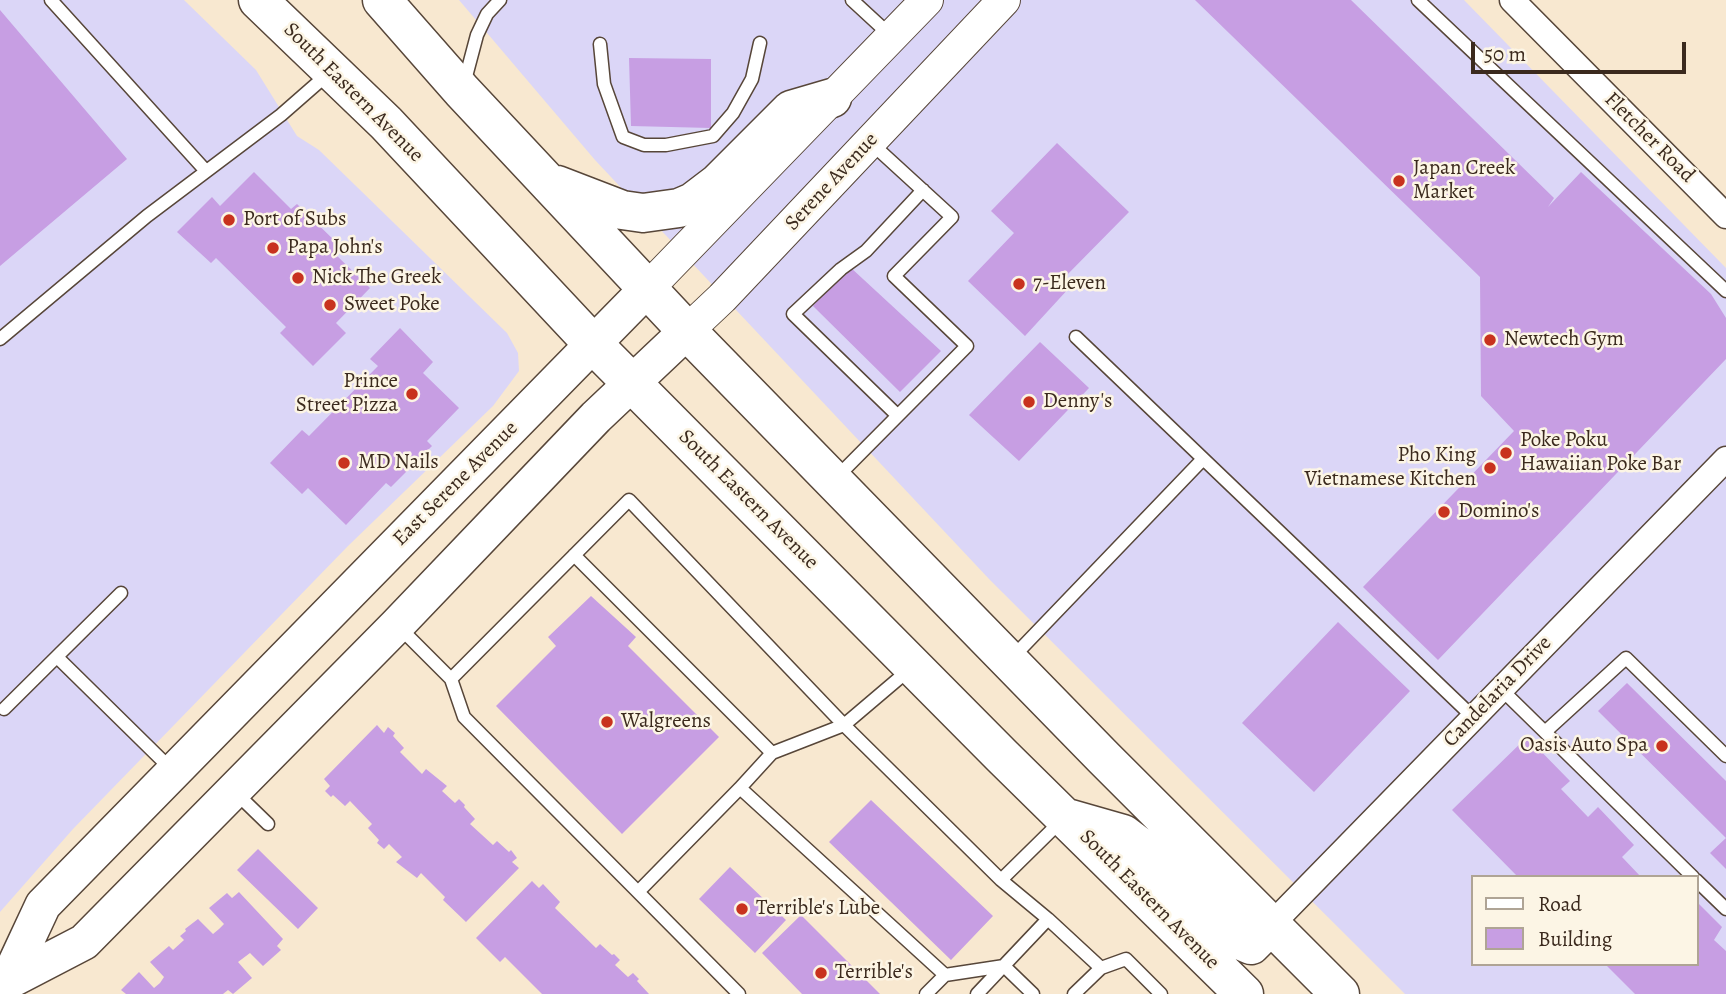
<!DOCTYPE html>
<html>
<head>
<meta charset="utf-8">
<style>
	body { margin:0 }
	#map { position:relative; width:1726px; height:994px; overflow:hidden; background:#f8e8d0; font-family:Alegreya,serif }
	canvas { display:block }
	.legend { position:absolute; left:1471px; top:875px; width:228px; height:91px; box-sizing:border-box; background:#fcf5e5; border:2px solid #afa495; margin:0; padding:9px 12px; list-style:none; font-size:21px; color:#3b2a1e }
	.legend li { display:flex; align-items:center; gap:14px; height:35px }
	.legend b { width:35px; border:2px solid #afa495 }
	.scale { position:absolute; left:1471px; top:42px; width:215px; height:32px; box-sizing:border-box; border:4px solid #3b2a1e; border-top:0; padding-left:9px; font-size:21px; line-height:24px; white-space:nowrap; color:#3b2a1e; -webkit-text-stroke:5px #fcf5e5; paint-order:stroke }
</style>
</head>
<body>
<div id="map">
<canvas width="1726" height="994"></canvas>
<ul class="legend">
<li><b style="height:9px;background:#fff"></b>Road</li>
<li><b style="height:19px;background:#c79ee3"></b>Building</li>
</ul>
<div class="scale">50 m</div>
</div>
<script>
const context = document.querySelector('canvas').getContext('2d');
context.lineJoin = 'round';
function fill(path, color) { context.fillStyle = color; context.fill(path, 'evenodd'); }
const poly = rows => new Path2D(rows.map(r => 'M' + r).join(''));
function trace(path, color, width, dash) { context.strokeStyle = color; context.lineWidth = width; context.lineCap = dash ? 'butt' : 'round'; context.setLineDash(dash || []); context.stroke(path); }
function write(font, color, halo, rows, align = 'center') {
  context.font = font + ' Alegreya,serif'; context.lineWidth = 5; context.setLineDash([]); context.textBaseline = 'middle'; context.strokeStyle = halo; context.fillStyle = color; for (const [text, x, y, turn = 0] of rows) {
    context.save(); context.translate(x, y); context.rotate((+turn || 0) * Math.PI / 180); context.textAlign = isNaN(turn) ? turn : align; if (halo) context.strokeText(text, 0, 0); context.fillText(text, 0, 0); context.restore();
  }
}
fill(poly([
	[0,0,184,0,256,70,297,136,319,150,507,333,518,353,519,371,493,406,348,546,73,829,0,912],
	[459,0,1464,0,1726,268,1726,994,1405,994,990,580,595,160],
	[1472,877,1696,877,1696,964,1472,964]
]), '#dbd6f7');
fill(poly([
	[1195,0,1351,0,1554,198,1548,207,1581,172,1711,294,1726,318,1726,359,1438,660,1363,587,1514,431,1481,396,1480,277],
	[0,10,127,159,0,266],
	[629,58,711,59,711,128,631,126],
	[1057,143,1129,212,1062,280,1070,287,1025,336,968,281,1014,233,991,211],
	[254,172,291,209,297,204,339,245,333,252,370,288,336,323,346,333,313,366,280,333,286,327,216,258,211,263,177,232,212,197,220,206],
	[850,267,941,351,900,392,813,306],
	[400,328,433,362,423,373,459,408,427,441,432,446,391,487,386,483,346,525,308,488,302,494,270,463,302,430,309,436,378,366,370,359],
	[1040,342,1089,388,1019,461,969,415],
	[591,596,636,637,628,646,719,737,622,834,496,706,556,646,548,637],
	[1338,622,1410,691,1314,792,1242,723],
	[1627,683,1726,781,1726,869,1710,853,1726,838,1598,711],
	[377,725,384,733,388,727,395,733,393,736,404,748,400,752,422,774,426,769,447,786,442,791,455,803,459,799,465,805,464,807,475,819,470,824,493,845,497,841,509,852,511,850,517,858,512,862,519,868,466,922,443,900,445,897,421,873,417,878,396,862,402,857,389,844,384,849,377,843,379,840,368,828,372,824,350,801,345,806,333,795,331,797,325,791,330,786,324,779],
	[1527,737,1570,781,1561,789,1588,817,1598,807,1634,845,1622,857,1641,877,1518,877,1452,810],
	[871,800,993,916,951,960,829,842],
	[258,849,318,908,298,929,237,870],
	[730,867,786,920,755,953,699,899],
	[532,881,539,888,543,884,560,902,555,908,596,948,600,944,612,955,614,954,620,960,615,965,628,977,633,973,639,979,637,981,649,994,542,994,505,957,500,962,476,938],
	[239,892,283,939,277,946,281,950,263,966,250,953,238,962,252,978,233,994,228,990,223,994,126,994,121,990,139,972,154,988,160,983,164,977,150,962,169,946,173,950,184,940,180,936,186,931,185,929,198,919,213,934,219,929,224,924,209,908,227,893,232,898],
	[1696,901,1722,927,1714,940,1726,951,1726,994,1635,994,1605,964,1696,964],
	[801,915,880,994,802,994,762,953]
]), '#c79ee3');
const service = poly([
	[51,0,205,170],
	[852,0,891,36],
	[1418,0,1726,291],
	[600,44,604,84,623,137,644,145,666,145,713,136,733,113,752,79,760,43],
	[464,84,477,35,487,14,500,0],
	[1076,337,1473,717],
	[0,339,147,216,281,115,329,73],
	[897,415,793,314,841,269,866,251,923,190],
	[835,479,967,346,894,276,952,217,870,142],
	[574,555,772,753,740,788,945,975,1004,966],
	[400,628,451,679,464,717,638,892],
	[57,657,172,770],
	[1012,658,1203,459],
	[451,679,629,500,844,725,1001,880,1048,919,977,994],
	[1501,689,1693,877],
	[4,709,121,593],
	[1545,732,1626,658,1726,756],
	[772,753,844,725,910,669],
	[234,791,268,824],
	[1001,880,1062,820],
	[1696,880,1726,909],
	[1048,919,1101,968],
	[1004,966,1033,994],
	[739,994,638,892,740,788],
	[926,994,945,975],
	[1074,994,1101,968,1126,959,1161,994]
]);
const minor = poly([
	[1512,0,1726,216],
	[1271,925,1726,459]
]);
const tertiary = poly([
	[647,289,927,0],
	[687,331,722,298,1004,0]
]);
const secondary = poly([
	[7,982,43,905,647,289],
	[0,989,7,982,84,942,397,625,596,417,687,331]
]);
const primary = poly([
	[258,0,386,123,594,345,1002,756,1244,994],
	[382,0,462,91,687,331,1103,757,1340,994],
	[557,185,622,210,643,213,679,208,693,202,718,183,791,110,832,98],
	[1067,818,1123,834,1148,853,1235,938,1251,945,1271,925]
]);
trace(service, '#574639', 15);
trace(minor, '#574639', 27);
trace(tertiary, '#574639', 34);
trace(secondary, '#574639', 38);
trace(primary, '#574639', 41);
trace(service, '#fff', 12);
trace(minor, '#fff', 24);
trace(tertiary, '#fff', 32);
trace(secondary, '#fff', 35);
trace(primary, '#fff', 38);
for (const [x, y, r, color] of [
	[1399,181,7,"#c8321e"],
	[229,220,7,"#c8321e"],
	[273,248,7,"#c8321e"],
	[298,278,7,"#c8321e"],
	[1019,284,7,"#c8321e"],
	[330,305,7,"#c8321e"],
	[1490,340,7,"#c8321e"],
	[412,394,7,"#c8321e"],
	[1029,402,7,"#c8321e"],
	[1506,453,7,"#c8321e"],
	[344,463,7,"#c8321e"],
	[1490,468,7,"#c8321e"],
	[1444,512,7,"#c8321e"],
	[607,722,7,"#c8321e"],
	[1662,746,7,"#c8321e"],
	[742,909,7,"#c8321e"],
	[821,973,7,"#c8321e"]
]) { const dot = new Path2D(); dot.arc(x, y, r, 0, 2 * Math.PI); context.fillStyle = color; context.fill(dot); trace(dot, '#fcf5e5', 2.5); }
write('21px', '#3b2a1e', '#fcf5e5', [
	["South Eastern Avenue",353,93,45],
	["Fletcher Road",1649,138,45],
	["Serene Avenue",832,182,-47],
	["East Serene Avenue",456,484,-45],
	["South Eastern Avenue",748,500,45],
	["Candelaria Drive",1498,692,-46],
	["South Eastern Avenue",1149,900,45]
]);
write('21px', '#3b2a1e', '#fcf5e5', [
	["Japan Creek",1413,169],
	["Market",1413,193],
	["Port of Subs",243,220],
	["Papa John's",287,248],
	["Nick The Greek",312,278],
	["7-Eleven",1033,284],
	["Sweet Poke",344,305],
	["Newtech Gym",1504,340],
	["Prince",398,382,"right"],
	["Street Pizza",398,406,"right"],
	["Denny's",1043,402],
	["Poke Poku",1520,441],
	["Hawaiian Poke Bar",1520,465],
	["Pho King",1476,456,"right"],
	["Vietnamese Kitchen",1476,480,"right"],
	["MD Nails",358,463],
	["Domino's",1458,512],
	["Walgreens",621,722],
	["Oasis Auto Spa",1648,746,"right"],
	["Terrible's Lube",756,909],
	["Terrible's",835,973]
], 'left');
</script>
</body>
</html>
